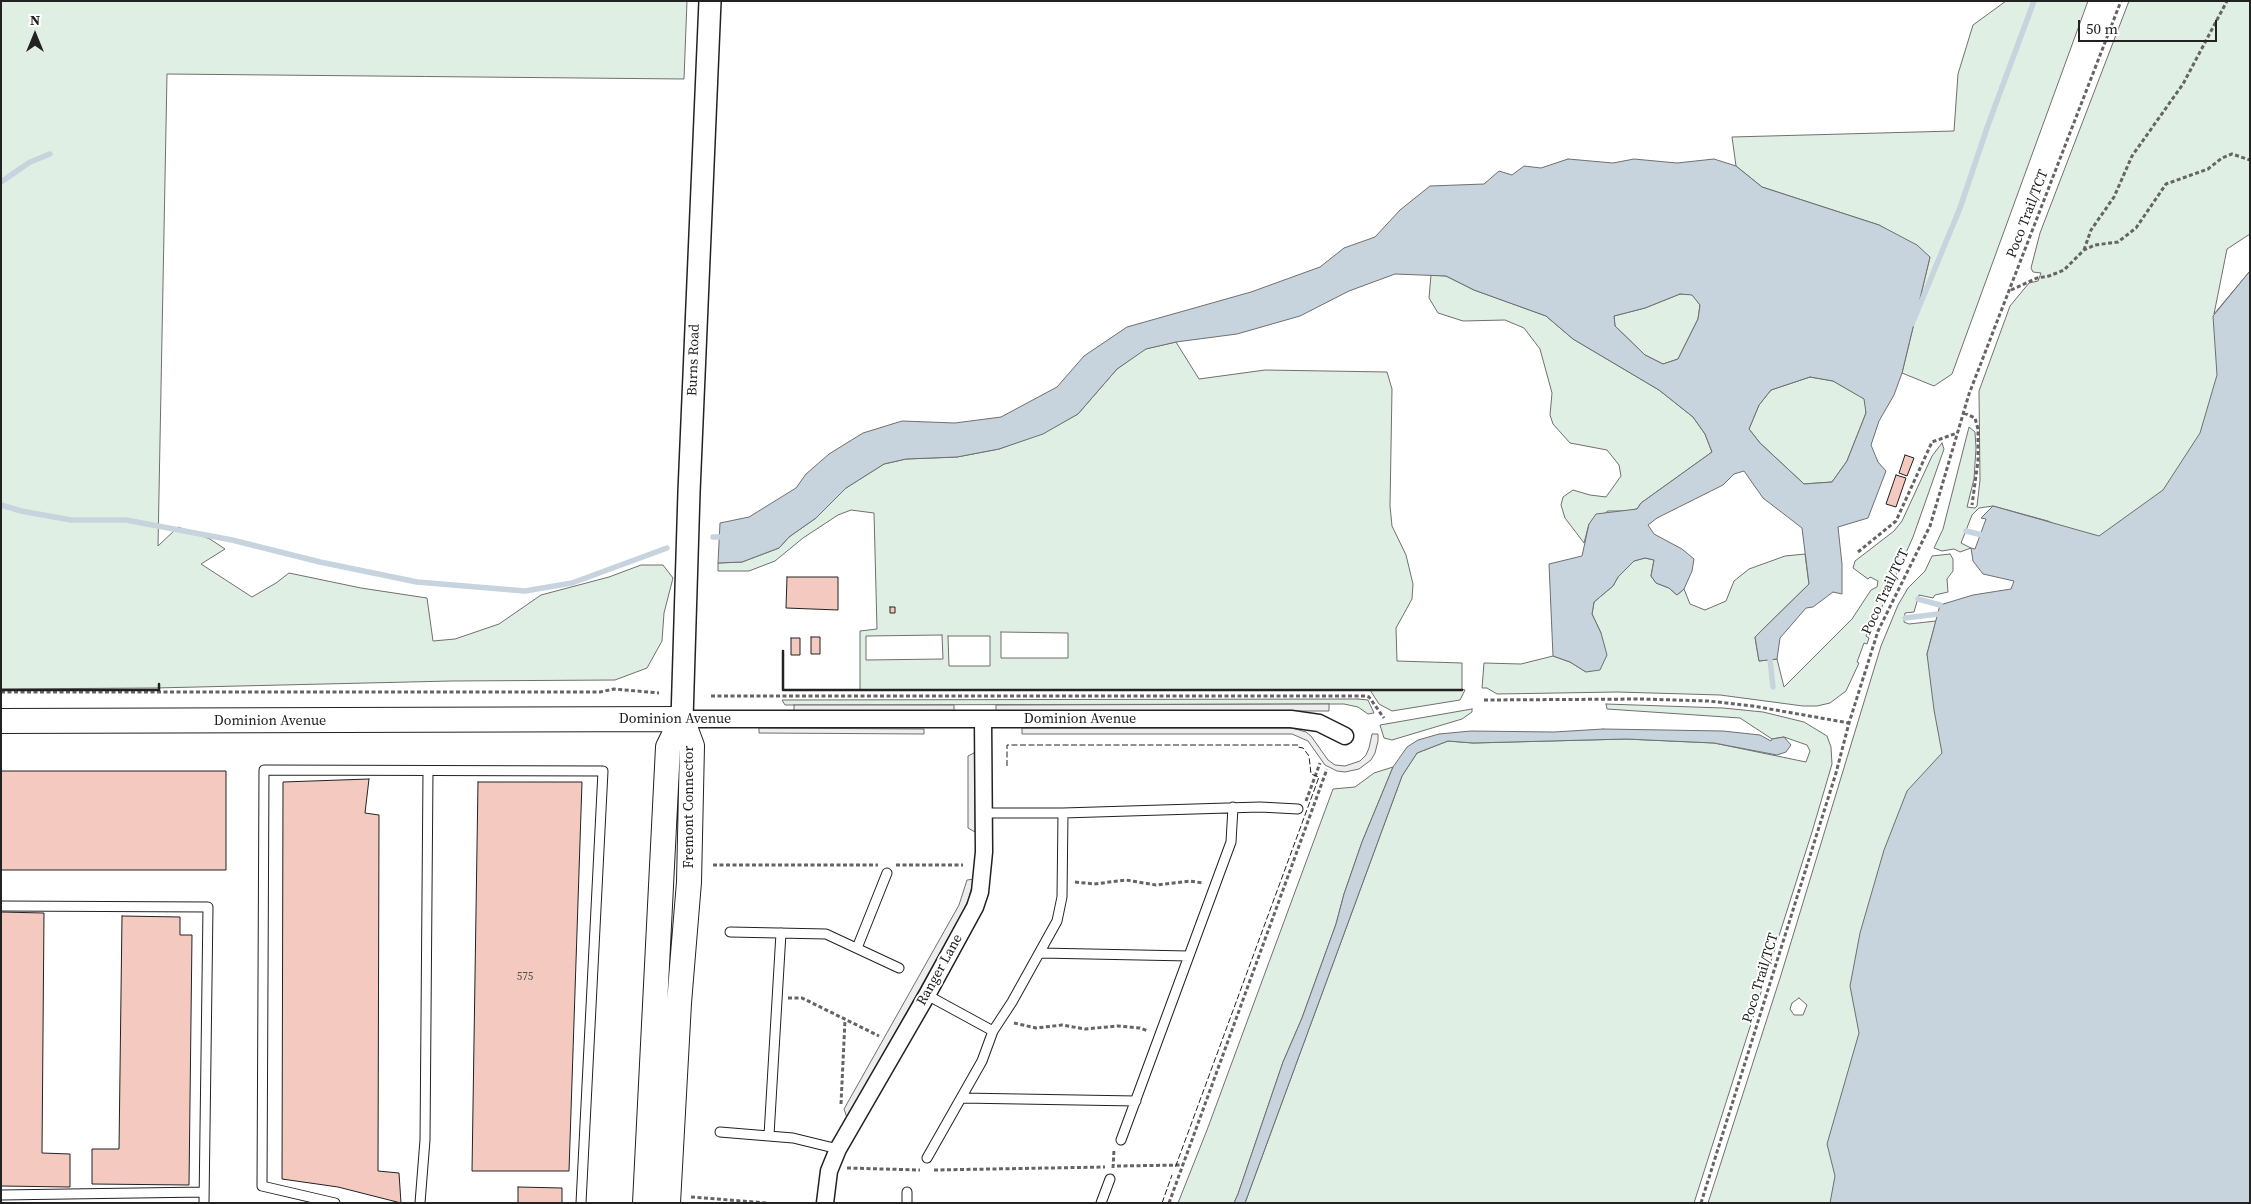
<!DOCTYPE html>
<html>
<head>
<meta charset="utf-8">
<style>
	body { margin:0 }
	#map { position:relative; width:2251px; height:1204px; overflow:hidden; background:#fff; font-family:"Source Serif 4",serif }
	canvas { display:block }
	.frame { position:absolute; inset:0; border:2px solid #222; pointer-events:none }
	.north { position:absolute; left:10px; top:10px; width:50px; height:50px; -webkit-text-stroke:4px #fff; paint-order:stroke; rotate:0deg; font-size:14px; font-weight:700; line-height:20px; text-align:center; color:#222 }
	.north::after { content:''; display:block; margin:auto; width:18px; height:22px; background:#222; clip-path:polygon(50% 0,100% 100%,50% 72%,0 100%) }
	.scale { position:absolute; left:2078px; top:20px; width:139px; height:22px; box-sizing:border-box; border:2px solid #222; border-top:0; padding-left:6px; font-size:15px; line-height:18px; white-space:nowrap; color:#222; -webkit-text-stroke:4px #fff; paint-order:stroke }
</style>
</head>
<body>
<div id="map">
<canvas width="2251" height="1204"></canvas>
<div class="frame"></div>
<div class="north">N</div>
<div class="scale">50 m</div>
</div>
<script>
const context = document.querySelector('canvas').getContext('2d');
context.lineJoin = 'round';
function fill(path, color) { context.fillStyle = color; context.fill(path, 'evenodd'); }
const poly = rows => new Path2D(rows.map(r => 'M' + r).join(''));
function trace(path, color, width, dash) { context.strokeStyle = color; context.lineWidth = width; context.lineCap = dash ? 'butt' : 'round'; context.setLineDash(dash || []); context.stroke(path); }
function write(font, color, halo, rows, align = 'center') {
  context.font = font + ' "Source Serif 4",serif'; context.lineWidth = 4; context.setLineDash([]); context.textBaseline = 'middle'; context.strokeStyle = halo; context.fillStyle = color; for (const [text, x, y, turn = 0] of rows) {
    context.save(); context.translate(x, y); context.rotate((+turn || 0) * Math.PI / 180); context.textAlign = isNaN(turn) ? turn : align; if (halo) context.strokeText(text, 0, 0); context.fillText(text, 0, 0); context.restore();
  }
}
const green = poly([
	[1,1,687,1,684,79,167,74,158,546,178,527,210,539,225,549,201,564,252,597,276,583,289,573,361,588,427,598,433,641,455,639,499,624,541,595,609,577,641,565,663,565,673,578,664,613,662,641,647,668,615,680,451,681,155,688,1,689,1,1],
	[2006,1,2088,1,1952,374,1934,386,1902,373,1930,257,1879,225,1762,187,1736,166,1732,137,1954,131,1958,74,1973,25,2006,1],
	[2129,1,2250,1,2250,234,2227,249,2214,314,2250,271,2250,619,2048,521,1993,506,1979,508,1972,515,1961,543,1971,548,1960,552,1954,549,1942,551,1934,548,1943,529,1969,427,1975,432,1976,448,1974,479,1967,507,1975,508,1977,506,1980,480,1979,391,2010,306,2029,283,2038,281,2041,273,2033,272,2031,268,2040,233,2129,1],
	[1431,275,1446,276,1474,290,1546,316,1573,339,1659,390,1693,417,1705,434,1712,452,1641,503,1637,509,1627,511,1608,511,1589,524,1584,543,1565,518,1561,505,1563,497,1573,490,1590,495,1606,497,1621,476,1619,465,1607,450,1570,443,1553,424,1550,415,1552,393,1540,349,1524,328,1505,320,1463,321,1438,313,1429,298,1431,275],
	[1680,294,1692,294,1700,305,1698,319,1678,359,1663,364,1645,355,1615,326,1614,316,1645,308,1680,294],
	[1176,342,1199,379,1265,370,1387,372,1392,389,1390,506,1392,526,1406,555,1413,584,1412,599,1396,628,1397,661,1462,663,1462,689,1465,690,1460,700,1392,711,1379,704,1370,690,860,690,860,631,877,629,874,513,851,510,838,515,803,538,775,561,749,571,718,571,718,563,742,562,779,548,789,537,816,518,846,488,884,464,906,459,957,457,999,449,1043,433,1078,414,1117,369,1145,349,1176,342],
	[1001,632,1068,633,1068,658,1001,658,1001,632],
	[942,635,943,659,866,660,866,636,942,635],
	[948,636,990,636,990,666,949,666,948,636],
	[1810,377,1833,381,1865,399,1866,413,1847,461,1832,482,1804,484,1760,443,1749,429,1759,405,1771,390,1810,377],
	[1942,443,1944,449,1913,537,1877,618,1874,618,1866,636,1869,638,1867,644,1864,643,1857,662,1859,663,1846,691,1830,703,1817,706,1803,706,1720,695,1617,692,1497,694,1487,688,1482,688,1484,663,1521,664,1553,656,1570,662,1586,672,1601,633,1592,614,1594,602,1613,586,1618,577,1634,561,1645,558,1654,560,1651,576,1656,583,1669,588,1677,595,1684,589,1690,604,1705,610,1726,601,1734,581,1749,569,1785,556,1805,554,1809,584,1755,637,1759,661,1777,659,1784,687,1852,619,1871,590,1877,587,1878,581,1870,577,1868,579,1853,568,1855,561,1894,531,1902,521,1932,456,1942,443],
	[1950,554,1953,559,1953,571,1947,579,1948,592,1935,595,1933,598,1919,595,1914,612,1905,613,1904,622,1909,624,1936,621,1927,654,1941,716,2022,1203,1708,1203,1781,975,1881,646,1898,605,1908,588,1925,571,1932,556,1950,554],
	[1799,998,1807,1005,1803,1015,1794,1015,1790,1009,1792,1003,1799,998],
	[1358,699,1368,700,1374,713,1368,714,1358,707,1344,704,785,705,782,700,1358,699],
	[1606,704,1723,708,1763,712,1804,722,1827,736,1831,747,1832,764,1812,832,1694,1203,1245,1203,1402,776,1417,753,1448,741,1473,743,1626,739,1714,743,1806,762,1810,751,1807,745,1784,737,1772,739,1740,718,1607,709,1606,704],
	[1472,709,1472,712,1462,719,1392,740,1384,738,1380,725,1472,709],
	[1393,767,1362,842,1344,894,1336,924,1302,1018,1283,1062,1238,1194,1234,1203,1178,1203,1207,1130,1333,789,1355,787,1374,773,1393,767]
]);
fill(green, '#e0efe3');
trace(green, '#6f6f6f', 1);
const parking = poly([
	[1329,704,1329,711,996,711,996,705,1329,704],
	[794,705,954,705,954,711,794,711,794,705],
	[759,728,924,729,924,734,759,733,759,728],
	[1022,728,1292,728,1306,732,1311,736,1328,760,1335,765,1345,766,1360,761,1366,755,1369,748,1372,734,1378,734,1378,741,1375,753,1371,760,1359,769,1345,772,1337,771,1325,765,1308,741,1292,734,1022,734,1022,728],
	[974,753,975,756,975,832,968,828,968,756,974,753],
	[974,879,968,901,959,919,847,1118,844,1109,959,905,967,880,974,879]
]);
fill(parking, '#ededed');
trace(parking, '#6f6f6f', 1);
const water = poly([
	[1568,159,1613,163,1634,159,1677,163,1714,159,1736,166,1762,187,1879,225,1917,245,1930,257,1902,373,1894,395,1879,421,1871,445,1878,462,1886,471,1868,518,1838,527,1842,564,1842,594,1833,592,1813,607,1806,608,1780,638,1777,659,1759,661,1755,637,1809,584,1802,528,1763,498,1744,471,1734,474,1723,485,1657,518,1648,525,1654,534,1682,549,1694,559,1692,571,1684,589,1677,595,1669,588,1656,583,1651,576,1654,560,1645,558,1634,561,1618,577,1613,586,1594,602,1592,614,1601,633,1607,655,1600,670,1586,672,1570,662,1553,656,1549,564,1582,556,1589,524,1596,514,1637,509,1641,503,1712,452,1705,434,1693,417,1659,390,1573,339,1546,316,1474,290,1446,276,1395,274,1349,291,1300,316,1237,334,1176,342,1146,349,1117,369,1078,414,1043,434,999,449,957,457,906,459,884,464,846,488,816,518,789,537,779,548,742,562,718,563,720,523,749,517,796,488,806,474,829,454,863,433,902,421,955,423,1001,417,1057,387,1084,356,1127,327,1251,292,1320,267,1344,248,1375,237,1400,210,1430,186,1484,184,1499,171,1512,175,1524,166,1541,168,1568,159],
	[1680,294,1692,295,1700,305,1698,319,1678,359,1663,364,1645,355,1615,326,1614,316,1645,308,1680,294],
	[1810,377,1833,381,1864,399,1866,413,1847,461,1832,482,1804,484,1760,443,1749,429,1759,405,1771,390,1810,377],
	[2250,271,2250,1203,1830,1203,1835,1176,1827,1144,1859,1033,1850,986,1860,933,1884,850,1907,791,1942,753,1934,710,1927,654,1940,605,1973,595,2011,589,2014,581,1983,574,1973,561,1971,548,1975,549,1986,519,1981,518,1993,506,2099,536,2163,490,2200,433,2217,375,2213,316,2250,271],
	[1603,729,1723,731,1760,735,1771,741,1772,739,1784,737,1791,745,1786,752,1777,755,1714,743,1626,739,1473,743,1448,741,1417,753,1402,776,1245,1203,1234,1203,1238,1194,1283,1062,1302,1018,1336,924,1344,894,1362,842,1393,767,1407,747,1418,740,1439,734,1471,731,1554,732,1603,729]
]);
fill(water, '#c7d3dd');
trace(water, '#6f6f6f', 1);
trace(poly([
	[1,182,30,162,50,154],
	[1912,324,1960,208,1988,125,2034,1],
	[1,505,21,511,71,520,126,520,232,540,320,562,417,582,525,591,572,583,667,548],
	[1966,531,1986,536],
	[713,537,726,537],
	[1918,599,1940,605],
	[1905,618,1938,614],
	[1770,660,1773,687]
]), '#c7d3dd', 5.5);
const building = poly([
	[1905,455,1914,458,1907,476,1899,473,1905,455],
	[1896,475,1906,478,1896,507,1886,504,1896,475],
	[787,577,838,577,838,610,786,608,787,577],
	[890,607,895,607,895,613,890,613,890,607],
	[811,637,820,637,820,654,811,654,811,637],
	[791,638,800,638,800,655,791,655,791,638],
	[1,771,226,771,226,870,1,870,1,771],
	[369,779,365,813,379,815,378,1171,399,1173,401,1203,338,1187,282,1179,283,782,369,779],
	[478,782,582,782,569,1171,472,1171,478,782],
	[1,912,44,913,42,1153,70,1154,70,1187,1,1186,1,912],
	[122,916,180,917,180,935,192,935,189,1185,92,1184,92,1149,119,1149,122,916],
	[518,1187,562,1188,562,1203,518,1203,518,1187]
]);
fill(building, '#f3c9c0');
trace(building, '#222', 1);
const service = poly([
	[984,813,1063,813,1260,807,1298,809],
	[1,906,208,907,204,1203],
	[730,932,826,934,899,968],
	[857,948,887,873],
	[1040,953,1189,956],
	[927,995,993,1031],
	[961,1098,1136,1101],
	[720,1132,793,1138,838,1149],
	[769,1135,781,933],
	[1121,1140,1231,842,1233,807],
	[927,1158,982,1061,993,1031,1012,1002,1057,921,1062,897,1063,813],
	[1,1195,204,1192],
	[335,1203,262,1186,264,770,603,771,581,1203],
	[420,1203,425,1140,428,771],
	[907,1203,907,1192],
	[1101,1203,1110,1179]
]);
const minor = poly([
	[682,719,1291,719,1319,723,1345,736],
	[825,1203,829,1171,838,1149,927,995,975,907,980,892,984,852,983,719]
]);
const tertiary = poly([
	[682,719,689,492,710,1]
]);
const secondary = poly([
	[1,721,682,719],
	[645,1203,668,747,682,719],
	[668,1203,679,1003,689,882,692,746,682,719]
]);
trace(service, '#222', 11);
trace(minor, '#222', 19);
trace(tertiary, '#222', 24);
trace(secondary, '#222', 26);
trace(poly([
	[2084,250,2091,230,2114,197,2132,156,2183,84,2227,1],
	[2011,290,2037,278,2049,276,2064,270,2084,250,2095,245,2118,242,2136,228,2166,184,2208,169,2222,158,2232,154,2250,160],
	[1964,413,1975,418,1978,429,1978,461,1972,505],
	[1858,552,1896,521,1932,442,1957,433],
	[1,692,600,692,614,689,659,693],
	[711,696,1366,696,1369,697,1384,718],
	[1484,700,1641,699,1708,701,1753,706,1849,723],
	[1306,801,1320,763],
	[713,865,878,865],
	[896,865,963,865],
	[1075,882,1094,884,1126,880,1156,885,1190,881,1203,883],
	[788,998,802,998,879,1036],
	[1014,1023,1036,1028,1062,1025,1085,1029,1118,1026,1140,1028,1148,1031],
	[841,1104,845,1020],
	[1117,1166,1183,1165],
	[847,1168,920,1170],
	[1113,1168,1114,1150],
	[934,1170,1105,1167],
	[691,1197,767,1203],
	[1169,1203,1327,769],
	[1701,1203,1836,773,1849,723,1878,631,1930,526,1969,394,2121,1]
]), '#646464', 3, [4, 2.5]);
trace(service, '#fff', 9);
trace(minor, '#fff', 16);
trace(tertiary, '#fff', 21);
trace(secondary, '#fff', 24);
trace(poly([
	[1007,766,1007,745,1298,745,1298,747,1303,748,1309,756,1311,774,1319,777,1175,1168],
	[1162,1203,1172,1175]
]), '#222', 1, [6, 2.5]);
trace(poly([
	[783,651,783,690,1462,690],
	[1,690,159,690,159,684]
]), '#222', 2.5);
write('11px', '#564c4a', null, [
	["575",525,977]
]);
write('14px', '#222', '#fff', [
	["Poco Trail/TCT",2028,214,-69],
	["Burns Road",694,360,-88],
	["Poco Trail/TCT",1886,592,-65],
	["Dominion Avenue",675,719],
	["Dominion Avenue",1080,719],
	["Dominion Avenue",270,721],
	["Fremont Connector",689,807,-90],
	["Ranger Lane",940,970,-61],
	["Poco Trail/TCT",1761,978,-73]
]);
</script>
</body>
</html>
